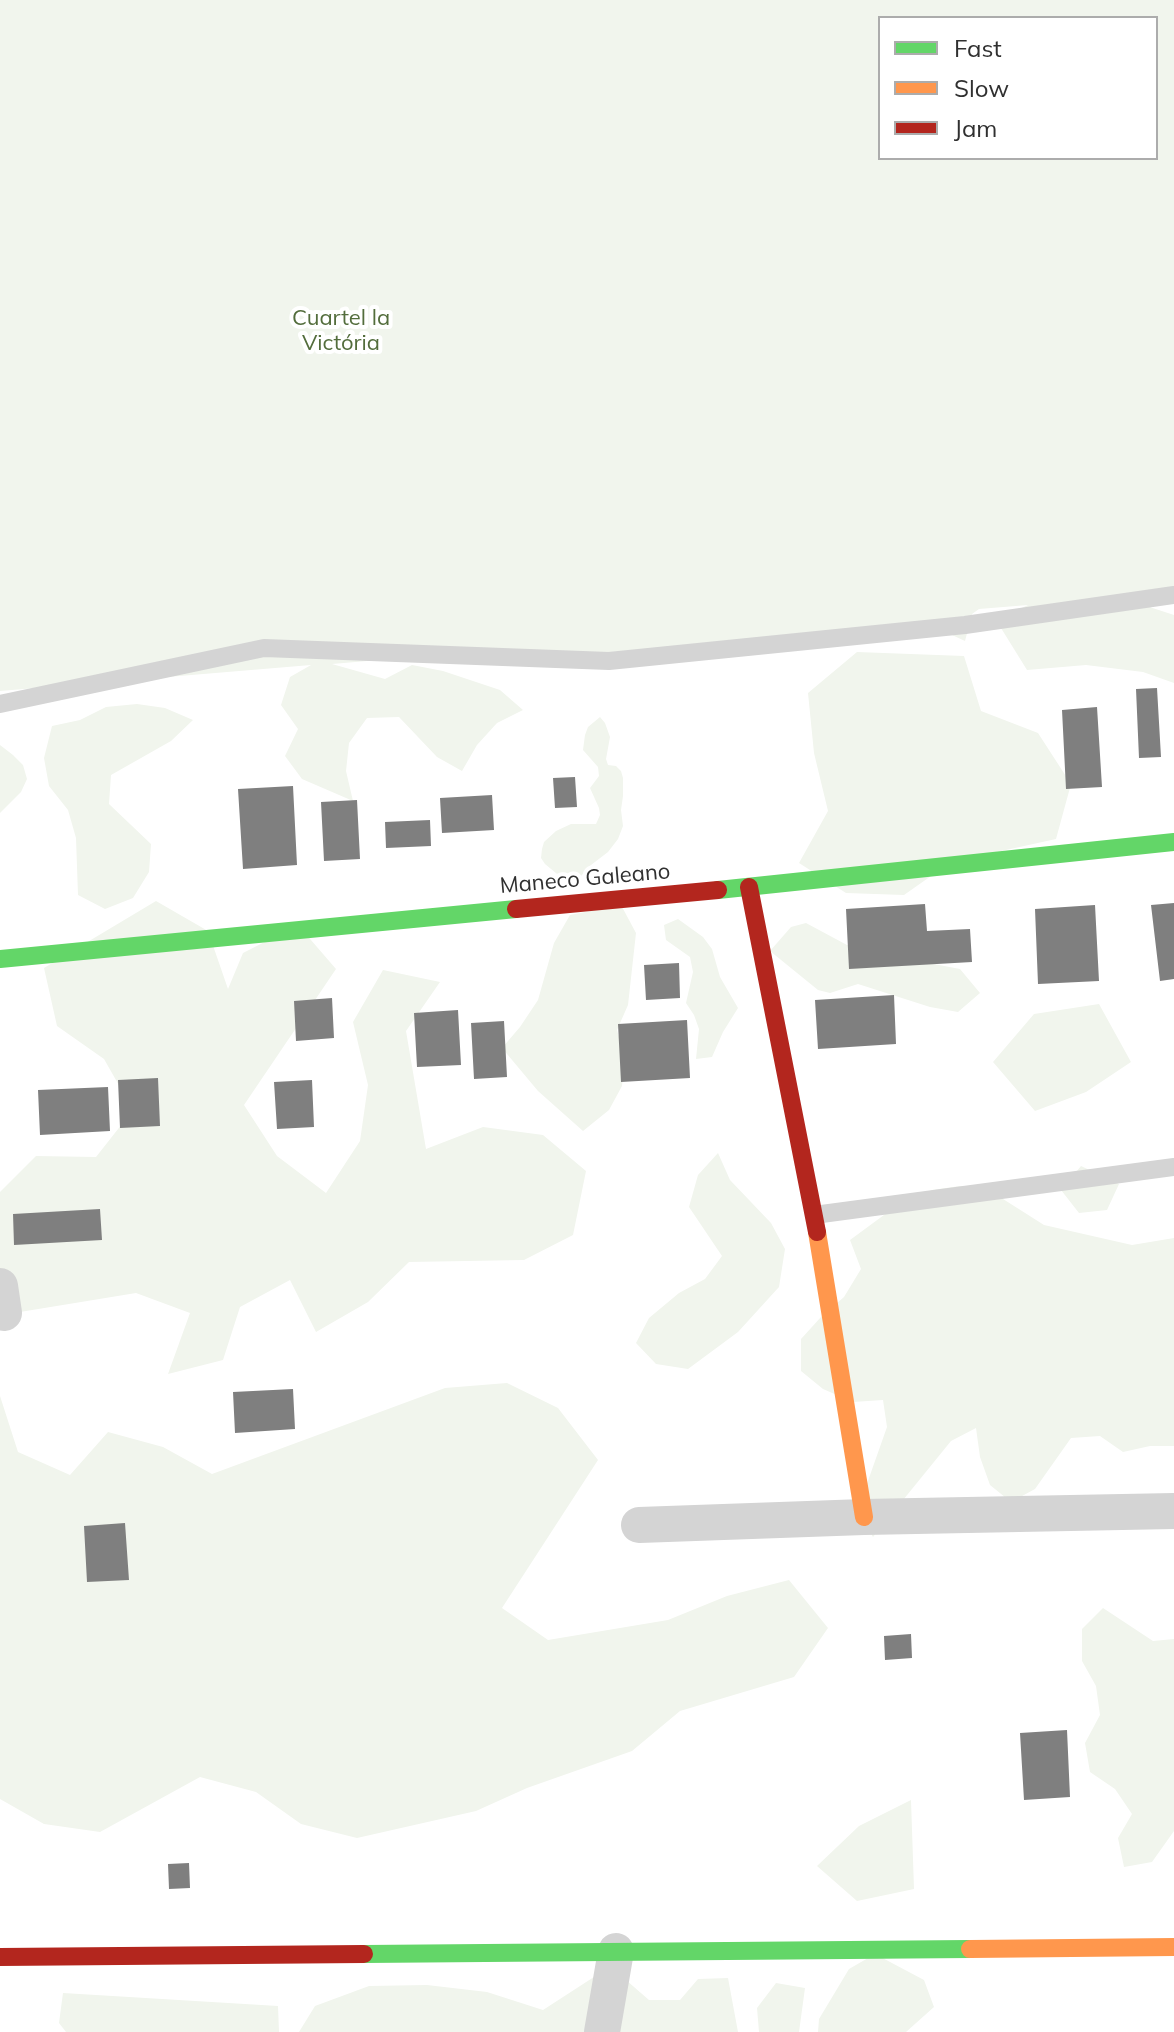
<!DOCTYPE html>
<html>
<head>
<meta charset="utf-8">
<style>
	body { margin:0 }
	#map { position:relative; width:1174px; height:2032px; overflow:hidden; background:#fff; font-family:Mulish,sans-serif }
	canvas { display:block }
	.legend { position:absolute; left:878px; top:16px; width:280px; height:144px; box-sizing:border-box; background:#fff; border:2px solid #acacac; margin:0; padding:10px 14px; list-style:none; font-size:24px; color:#303030 }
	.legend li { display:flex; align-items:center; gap:16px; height:40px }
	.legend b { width:40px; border:2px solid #acacac }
</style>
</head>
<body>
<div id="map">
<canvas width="1174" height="2032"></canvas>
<ul class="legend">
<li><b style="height:10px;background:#63d668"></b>Fast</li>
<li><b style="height:10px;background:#ff974d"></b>Slow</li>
<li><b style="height:10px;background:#b3261e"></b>Jam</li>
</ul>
</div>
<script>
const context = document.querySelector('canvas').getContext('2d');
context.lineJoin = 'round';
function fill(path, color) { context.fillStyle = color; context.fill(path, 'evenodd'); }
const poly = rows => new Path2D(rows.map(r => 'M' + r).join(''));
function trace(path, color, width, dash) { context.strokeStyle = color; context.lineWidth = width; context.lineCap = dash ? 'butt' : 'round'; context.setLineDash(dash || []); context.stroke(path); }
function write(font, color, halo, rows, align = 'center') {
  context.font = font + ' Mulish,sans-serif'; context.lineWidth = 8; context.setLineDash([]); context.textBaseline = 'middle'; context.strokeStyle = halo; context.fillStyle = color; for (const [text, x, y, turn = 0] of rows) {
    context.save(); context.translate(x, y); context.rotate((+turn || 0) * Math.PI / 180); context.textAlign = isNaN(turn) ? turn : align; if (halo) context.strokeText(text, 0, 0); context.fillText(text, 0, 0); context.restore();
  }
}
fill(poly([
	[0,0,1174,0,1174,593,1122,598,1174,615,1174,683,1143,672,1086,665,1027,670,996,620,1028,605,979,609,972,614,965,641,939,629,710,656,461,653,332,664,385,679,412,665,443,671,500,690,523,710,497,723,477,745,462,771,437,757,399,717,367,718,349,743,346,771,353,801,302,779,285,756,298,729,281,705,290,677,311,665,0,691],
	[880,18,1156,18,1156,158,880,158],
	[857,652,964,656,981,711,1038,733,1071,784,1056,839,951,862,904,895,846,893,799,863,828,811,814,753,808,693],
	[137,704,165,708,193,720,171,741,111,775,109,804,151,844,149,872,133,898,105,909,78,895,76,838,68,810,49,786,44,758,52,726,80,720,106,707],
	[600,717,605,723,610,737,606,759,608,765,616,766,621,771,623,778,623,796,621,810,623,826,618,839,608,852,591,865,581,876,568,883,545,864,541,858,542,849,544,842,556,831,571,824,596,824,600,815,599,808,590,788,599,776,598,767,583,750,585,735,588,727],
	[0,745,13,755,23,765,27,779,21,792,0,813],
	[156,901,208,931,228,989,243,953,298,925,336,969,244,1105,277,1156,326,1193,360,1141,368,1085,353,1022,383,970,440,982,406,1031,426,1149,483,1127,543,1135,586,1171,573,1235,524,1260,409,1262,368,1302,316,1332,290,1280,240,1307,223,1360,168,1374,190,1313,136,1293,20,1312,0,1268,0,1192,36,1156,96,1157,133,1110,104,1059,57,1026,44,968],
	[621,905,636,933,628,1005,617,1030,625,1058,622,1086,609,1110,583,1131,538,1091,502,1048,520,1027,538,1000,554,943,570,915],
	[678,919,703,937,712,949,720,977,738,1008,723,1032,712,1057,696,1059,699,1029,694,1015,686,1003,693,972,690,957,666,940,664,925],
	[806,923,847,945,876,944,902,958,960,969,980,993,958,1012,930,1007,858,984,830,993,818,990,770,951,791,927],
	[1099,1004,1131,1062,1086,1092,1035,1111,993,1062,1034,1014],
	[718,1153,730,1180,771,1223,785,1249,779,1287,738,1332,688,1369,656,1364,636,1343,649,1318,679,1293,705,1279,722,1256,689,1207,698,1175],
	[1081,1166,1119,1184,1107,1210,1079,1213,1061,1190],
	[960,1186,992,1192,1044,1225,1132,1245,1174,1238,1174,1446,1150,1446,1123,1452,1100,1436,1071,1438,1035,1489,1011,1502,990,1485,980,1457,976,1428,951,1441,873,1537,857,1512,887,1427,883,1400,853,1402,823,1389,801,1371,801,1339,821,1317,844,1297,861,1269,850,1240,903,1201,932,1190],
	[507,1383,558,1408,598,1460,502,1608,548,1640,668,1620,727,1596,789,1580,828,1628,794,1677,680,1711,632,1751,527,1788,476,1811,357,1838,301,1824,256,1792,200,1777,100,1832,44,1824,0,1799,0,1396,18,1452,70,1475,108,1432,163,1447,212,1474,445,1388],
	[1103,1608,1153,1641,1174,1639,1174,1831,1152,1862,1124,1867,1118,1838,1132,1814,1115,1789,1090,1772,1085,1743,1100,1715,1096,1686,1082,1661,1082,1629],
	[911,1800,914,1889,857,1901,817,1866,859,1826],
	[875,1954,924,1980,934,2007,906,2032,818,2032,819,2019,849,1969],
	[597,1975,626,1980,649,2000,680,2000,698,1979,728,1978,738,2032,299,2032,315,2006,369,1986,427,1985,487,1992,543,2010],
	[776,1983,805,1988,799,2032,759,2032,757,2008],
	[63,1993,278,2006,279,2032,66,2032,59,2023]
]), '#f1f5ed');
fill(poly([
	[1157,688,1161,757,1139,758,1136,689],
	[1097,707,1102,787,1066,789,1062,710],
	[575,777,577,807,555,808,553,778],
	[293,786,297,865,243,869,238,789],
	[492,795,494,830,442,833,440,798],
	[357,800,360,859,324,861,321,802],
	[430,820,431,846,386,848,385,822],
	[1174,903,1174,979,1160,981,1151,905],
	[925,904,927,931,970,929,972,962,849,969,846,909],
	[1095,905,1099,981,1038,984,1035,909],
	[679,963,680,998,646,1000,644,965],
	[894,995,896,1044,818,1049,815,1000],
	[332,998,334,1038,296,1041,294,1001],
	[458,1010,461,1065,417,1067,414,1013],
	[687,1020,690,1078,621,1082,618,1024],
	[504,1021,507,1077,474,1079,471,1023],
	[158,1078,160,1126,120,1128,118,1080],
	[312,1080,314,1127,277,1129,274,1082],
	[108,1087,110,1131,40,1135,38,1090],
	[100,1209,102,1240,14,1245,13,1214],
	[293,1389,295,1429,235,1433,233,1392],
	[125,1523,129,1580,87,1582,84,1526],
	[911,1634,912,1658,885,1660,884,1636],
	[1067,1730,1070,1797,1024,1800,1020,1733],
	[189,1863,190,1888,169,1889,168,1864]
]), '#7f7f7f');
trace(poly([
	[0,704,264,648,609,661,965,625,1174,595],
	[814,1215,1174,1167]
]), '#d4d4d4', 18);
trace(poly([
	[0,1286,4,1313],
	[639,1525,864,1517,1174,1511],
	[602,2032,616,1951]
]), '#d4d4d4', 36);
trace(poly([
	[718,890,1174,842],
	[0,959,516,909],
	[364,1954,970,1949]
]), '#63d668', 18);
trace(poly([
	[817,1232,864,1517],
	[970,1949,1174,1947]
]), '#ff974d', 18);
trace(poly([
	[749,887,817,1232],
	[516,909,718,890],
	[0,1957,364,1954]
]), '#b3261e', 18);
write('22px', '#536d3c', '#fff', [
	["Cuartel la",341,318],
	["Victória",341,343]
]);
write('22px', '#303030', '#fff', [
	["Maneco Galeano",585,879,-5]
]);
</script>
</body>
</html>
